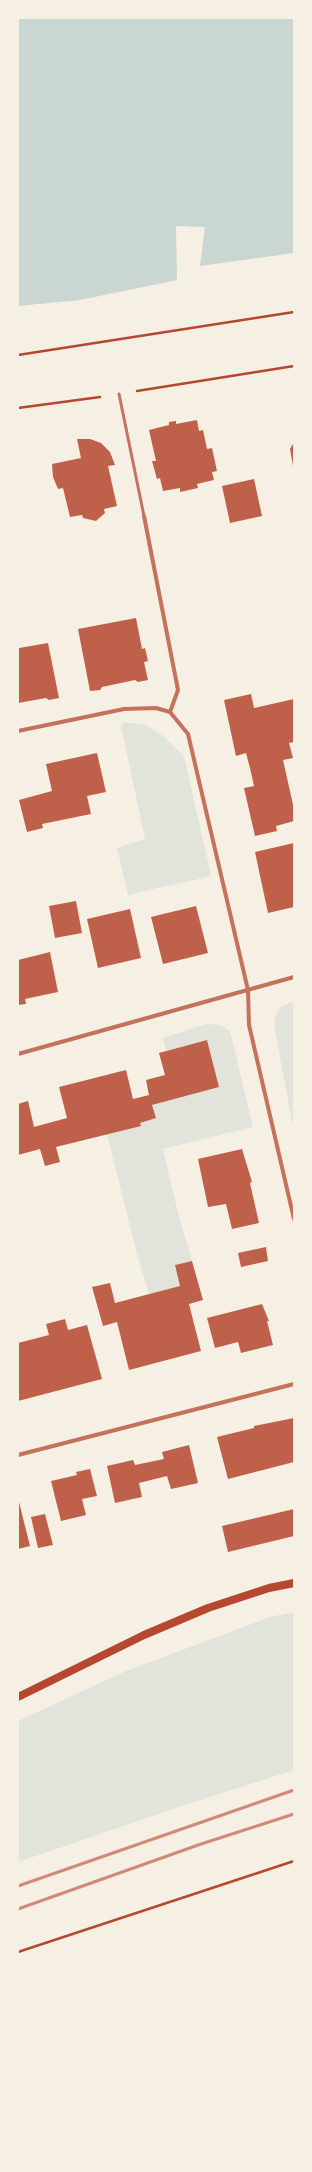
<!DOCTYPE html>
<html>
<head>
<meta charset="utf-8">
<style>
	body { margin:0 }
	#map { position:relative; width:312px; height:2172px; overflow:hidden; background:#f6efe4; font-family:Roboto,sans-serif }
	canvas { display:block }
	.frame { position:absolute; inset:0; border:19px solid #f6efe4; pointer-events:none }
</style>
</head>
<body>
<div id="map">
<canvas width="312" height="2172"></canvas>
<div class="frame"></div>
</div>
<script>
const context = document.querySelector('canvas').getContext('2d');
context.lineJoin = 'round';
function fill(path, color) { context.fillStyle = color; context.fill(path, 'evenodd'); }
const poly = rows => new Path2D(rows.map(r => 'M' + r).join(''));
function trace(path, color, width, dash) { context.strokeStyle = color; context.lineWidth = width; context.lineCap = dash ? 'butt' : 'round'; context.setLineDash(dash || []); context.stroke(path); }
fill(poly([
	[123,722,146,725,163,736,184,756,211,876,128,895,117,848,145,839,121,726],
	[294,1002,294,1134,274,1024,275,1017,278,1010,284,1005],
	[206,1024,220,1025,230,1031,253,1127,163,1149,178,1213,192,1261,175,1265,180,1286,149,1294,137,1254,107,1134,156,1118,152,1105,219,1087,207,1040,166,1051,163,1038],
	[294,1612,294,1770,185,1805,18,1862,18,1721,126,1671,270,1617]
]), '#e2e4dc');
fill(poly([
	[18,18,294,18,294,253,200,266,205,227,176,226,177,280,80,300,18,306]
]), '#c9d6d2');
fill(poly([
	[197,420,199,431,203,430,207,449,212,448,217,471,212,472,214,480,197,484,198,488,180,492,180,488,163,491,160,478,157,479,152,461,156,461,149,430,169,425,169,422,176,421,176,424],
	[77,439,90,439,101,443,110,452,115,465,108,466,117,506,104,509,105,513,96,521,83,518,82,515,70,517,63,488,58,489,53,477,52,464,81,458],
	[294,442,294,466,293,466,290,449],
	[254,479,262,516,230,523,222,486],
	[136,618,142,649,145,648,148,661,144,662,148,680,138,682,135,680,102,687,100,690,90,691,78,629],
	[48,643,59,698,49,700,46,698,18,703,18,645,19,648],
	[251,694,254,708,294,699,294,742,289,743,293,758,283,760,294,809,294,821,276,826,277,831,255,836,244,788,254,786,250,768,246,753,236,756,224,700],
	[97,753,106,792,87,796,91,814,42,824,43,828,27,832,19,800,52,791,46,764],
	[294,843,294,907,268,913,255,852],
	[76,901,82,933,55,938,49,906],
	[196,906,208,953,163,964,151,917],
	[130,909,141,958,98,968,87,919],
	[50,952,58,992,25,999,26,1004,18,1005,18,960],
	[207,1040,219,1087,152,1105,156,1118,140,1123,141,1126,56,1147,60,1162,45,1166,40,1149,18,1155,18,1104,28,1101,34,1127,67,1118,59,1087,126,1070,133,1099,149,1095,146,1080,165,1075,159,1053],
	[242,1149,252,1182,250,1183,259,1223,232,1229,226,1204,208,1207,198,1159],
	[266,1247,268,1261,241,1267,238,1253],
	[192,1261,203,1300,189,1304,201,1351,129,1370,117,1322,103,1326,92,1287,110,1283,115,1303,180,1286,175,1265],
	[262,1304,269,1321,267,1321,273,1345,241,1353,238,1342,215,1348,207,1318],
	[65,1319,68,1330,87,1325,102,1379,18,1401,18,1343,49,1335,46,1324],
	[294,1418,294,1462,228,1479,217,1437,254,1428,254,1426],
	[189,1445,198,1483,171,1489,167,1476,139,1483,142,1497,115,1503,107,1466,133,1460,135,1465,164,1459,162,1452],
	[90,1469,97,1496,82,1499,86,1515,61,1521,51,1481,77,1475,76,1472],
	[18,1498,30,1546,18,1549],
	[294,1509,294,1536,228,1552,222,1526],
	[45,1514,53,1545,38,1548,31,1517]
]), '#bf614a');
trace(poly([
	[18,355,294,312],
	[137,391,294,366],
	[18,408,100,397],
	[18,1952,294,1861]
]), '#b5482f', 2.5);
trace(poly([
	[119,394,144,516]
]), '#c5725c', 3);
trace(poly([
	[144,516,178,690,170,712],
	[18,731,124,709,156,708,170,712,188,734,248,990,249,1025,294,1219],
	[18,1054,294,977],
	[18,1455,294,1384]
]), '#c5725c', 4);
trace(poly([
	[18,1697,144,1635,208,1608,269,1588,294,1583]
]), '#b5482f', 8);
trace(poly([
	[18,1886,294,1790],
	[18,1909,201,1844,294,1814]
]), '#cf8b77', 3);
</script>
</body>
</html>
